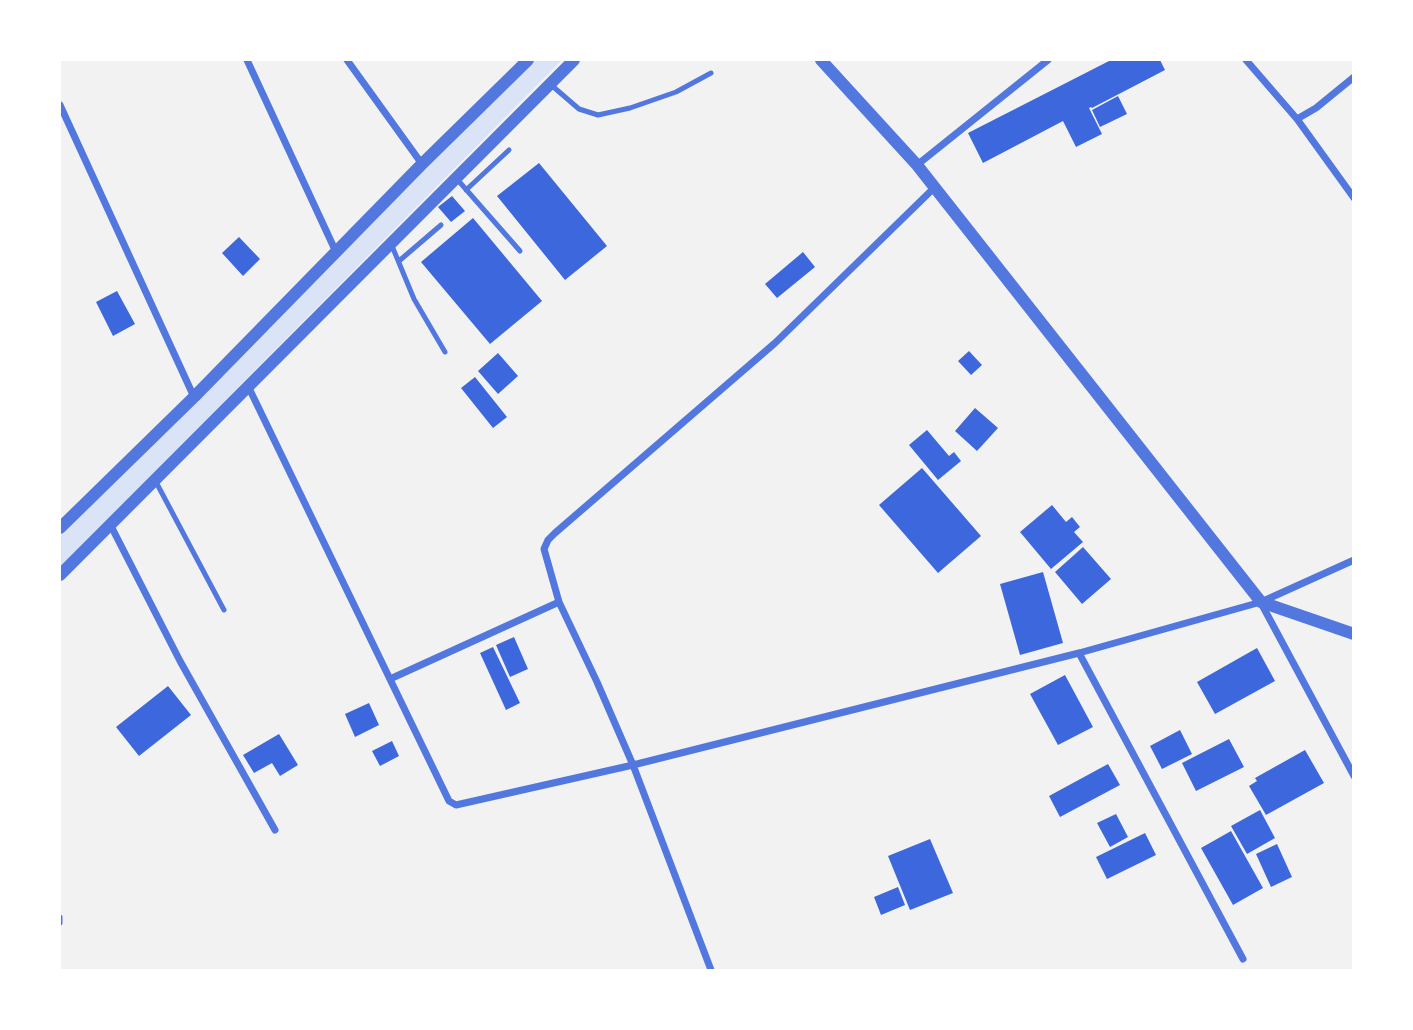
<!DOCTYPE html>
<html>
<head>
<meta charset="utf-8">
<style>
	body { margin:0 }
	#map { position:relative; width:1413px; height:1030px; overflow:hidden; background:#f2f2f2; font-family:Bitter,serif }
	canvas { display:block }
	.frame { position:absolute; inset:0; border:61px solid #fff; pointer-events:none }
</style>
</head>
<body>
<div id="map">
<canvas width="1413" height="1030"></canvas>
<div class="frame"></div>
</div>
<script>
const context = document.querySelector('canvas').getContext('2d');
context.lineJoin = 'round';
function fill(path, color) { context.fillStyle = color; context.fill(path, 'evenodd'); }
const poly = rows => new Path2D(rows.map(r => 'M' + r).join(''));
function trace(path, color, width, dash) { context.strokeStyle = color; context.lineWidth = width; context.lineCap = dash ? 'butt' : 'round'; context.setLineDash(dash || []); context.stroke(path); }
fill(poly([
	[531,60,562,60,60,567,60,528]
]), '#dbe4f7');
fill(poly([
	[1111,60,1160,60,1165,70,1092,108,1091,107,1089,108,1102,134,1076,147,1063,121,983,163,968,133],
	[1118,96,1127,114,1100,127,1092,110],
	[539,163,607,246,565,280,497,196],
	[452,196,465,211,451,222,438,207],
	[473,218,542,301,490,344,421,262],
	[239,237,260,259,243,276,222,253],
	[803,252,815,267,777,298,765,284],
	[117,291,135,324,113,336,96,302],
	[969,351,982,365,971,375,958,361],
	[498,353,518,376,498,394,478,371],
	[475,377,507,417,493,428,461,388],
	[975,408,998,428,977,451,955,431],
	[927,430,949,456,954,452,961,461,938,480,909,445],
	[922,468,981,536,938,573,879,505],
	[1052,505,1066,522,1072,517,1080,527,1074,532,1083,542,1051,569,1020,532],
	[1083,547,1111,579,1082,604,1055,572],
	[1043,572,1063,643,1020,655,1000,584],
	[514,637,528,669,510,677,496,645],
	[493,647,520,703,506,710,480,653],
	[1257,648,1275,681,1215,714,1197,682],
	[1065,675,1093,727,1058,745,1030,694],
	[168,686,191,715,139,756,116,727],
	[369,703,379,725,355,737,345,714],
	[1180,730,1192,754,1162,769,1150,746],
	[279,734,298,765,280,776,272,763,254,773,243,755],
	[1229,739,1244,767,1196,791,1182,763],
	[392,741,399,756,380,766,372,751],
	[1305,750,1324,783,1266,815,1249,786,1257,781,1255,778],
	[1108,764,1120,785,1060,817,1049,796],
	[1260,810,1275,838,1247,854,1231,826],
	[1116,814,1128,837,1110,847,1097,823],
	[1231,831,1263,888,1233,905,1201,848],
	[1145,833,1156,855,1107,879,1096,857],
	[930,839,953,893,910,910,888,856],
	[1277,844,1292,877,1271,887,1256,854],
	[898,887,905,905,881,915,874,897]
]), '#3d67dc');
trace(poly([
	[550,84,579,109,598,115,630,108,676,92,711,73],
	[456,178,520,251],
	[466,190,509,150],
	[392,246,414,299,445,352],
	[399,261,441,225],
	[156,482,224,610],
	[60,917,60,923]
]), '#5277de', 5);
trace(poly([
	[247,60,336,252],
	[347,60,422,164],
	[1246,60,1297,119,1354,198],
	[60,105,194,397],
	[1297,119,1316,108,1354,77],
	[917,165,1048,60],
	[248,386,449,801,456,805,633,765,1079,653,1261,602,1354,560],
	[111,526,180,661,275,830],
	[1261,603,1354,776],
	[1079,653,1243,959],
	[390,679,559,602],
	[711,970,633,765,597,682,559,602,544,549,548,540,555,533,775,343,935,187]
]), '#5277de', 7);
trace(poly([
	[821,60,917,165,1261,602,1354,634],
	[60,528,194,397,422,164,528,60],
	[60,575,574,60]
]), '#5277de', 12);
</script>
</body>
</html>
